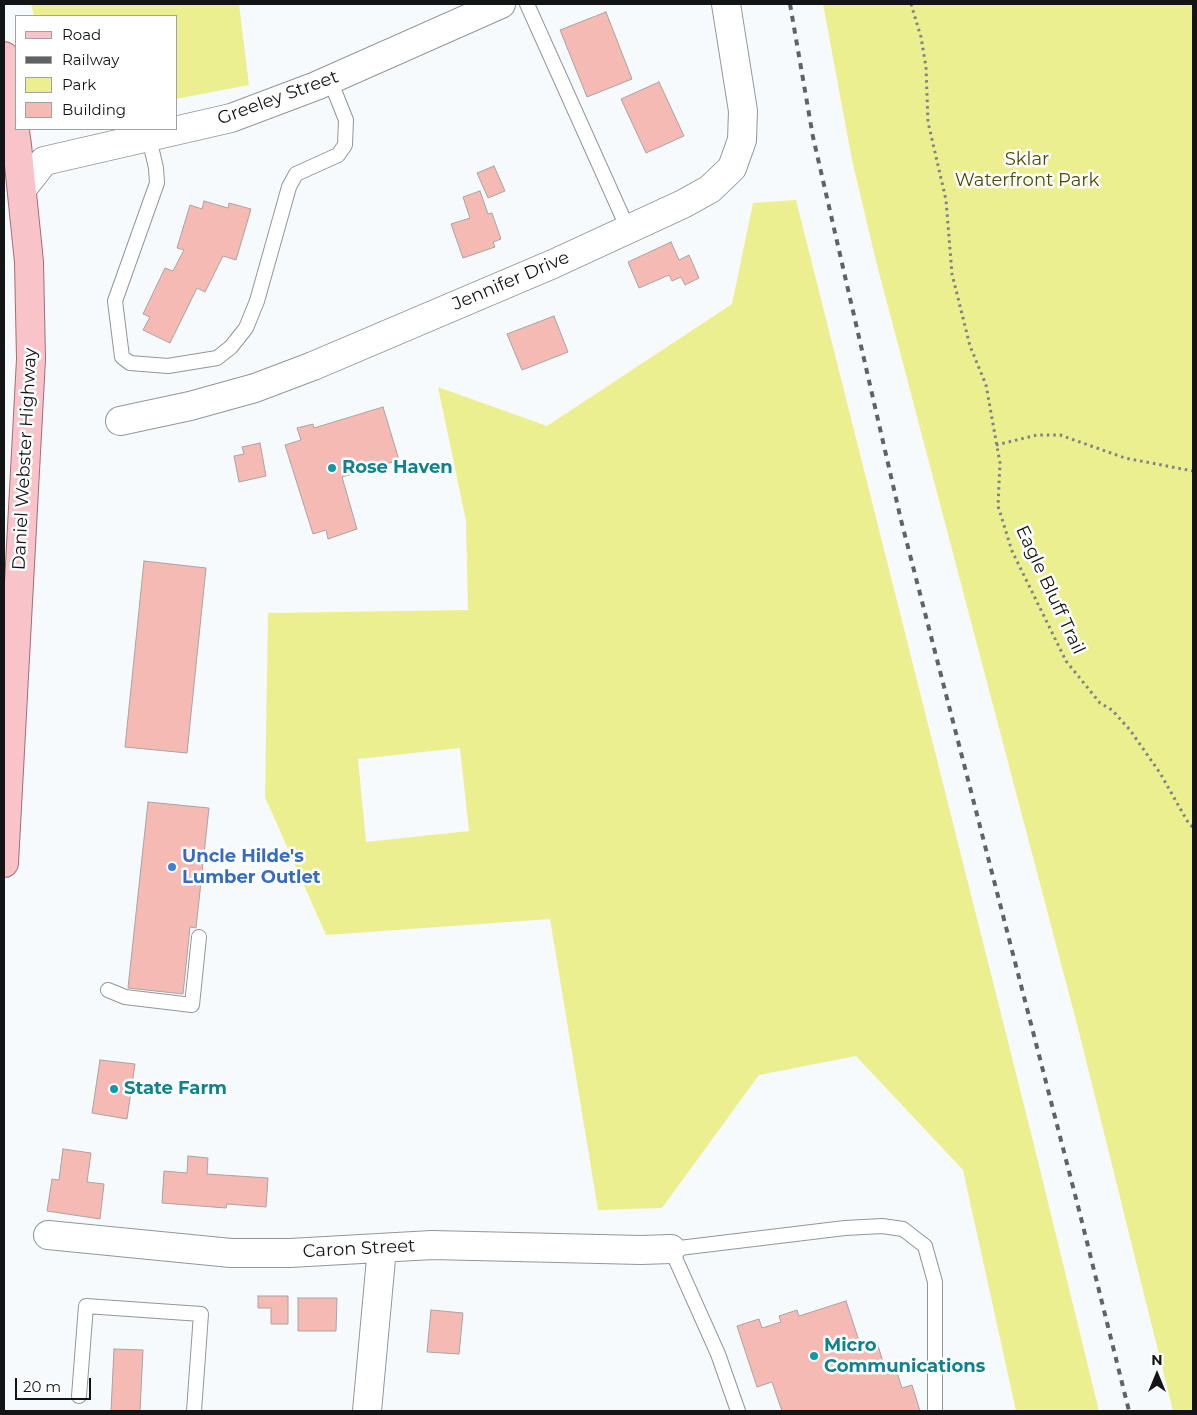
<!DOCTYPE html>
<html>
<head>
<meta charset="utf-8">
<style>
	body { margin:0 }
	#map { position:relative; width:1197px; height:1415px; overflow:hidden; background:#f6fafd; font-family:Montserrat,sans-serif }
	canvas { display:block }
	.frame { position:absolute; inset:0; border:5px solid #121415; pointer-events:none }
	.legend { position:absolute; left:15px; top:15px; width:162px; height:115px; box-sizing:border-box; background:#fff; border:1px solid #a0a1a1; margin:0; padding:6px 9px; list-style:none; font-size:15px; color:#121415 }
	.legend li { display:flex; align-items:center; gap:10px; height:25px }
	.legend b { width:25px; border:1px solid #a0a1a1 }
	.north { position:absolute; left:1132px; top:1350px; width:50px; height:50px; -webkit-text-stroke:4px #fff; paint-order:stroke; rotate:0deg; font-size:14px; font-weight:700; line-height:20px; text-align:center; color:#121415 }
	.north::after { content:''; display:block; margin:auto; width:18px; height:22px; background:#121415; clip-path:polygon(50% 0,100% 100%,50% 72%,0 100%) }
	.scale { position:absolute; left:15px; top:1378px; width:76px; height:22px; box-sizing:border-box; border:2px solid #121415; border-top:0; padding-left:6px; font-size:15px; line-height:18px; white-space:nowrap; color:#121415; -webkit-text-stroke:4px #fff; paint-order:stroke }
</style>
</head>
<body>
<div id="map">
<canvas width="1197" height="1415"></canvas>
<div class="frame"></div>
<ul class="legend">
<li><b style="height:6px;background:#f9c3ca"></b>Road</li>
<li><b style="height:6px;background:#606264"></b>Railway</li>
<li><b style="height:14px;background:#ebef90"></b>Park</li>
<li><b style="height:14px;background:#f6bab4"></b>Building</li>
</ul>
<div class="north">N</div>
<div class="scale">20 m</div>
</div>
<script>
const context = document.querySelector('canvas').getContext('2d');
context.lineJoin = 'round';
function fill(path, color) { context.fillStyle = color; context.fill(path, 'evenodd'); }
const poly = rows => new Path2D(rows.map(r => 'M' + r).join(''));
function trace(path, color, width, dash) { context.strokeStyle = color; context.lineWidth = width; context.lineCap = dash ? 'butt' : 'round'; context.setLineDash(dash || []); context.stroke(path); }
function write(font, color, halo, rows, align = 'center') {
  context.font = font + ' Montserrat,sans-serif'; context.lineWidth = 5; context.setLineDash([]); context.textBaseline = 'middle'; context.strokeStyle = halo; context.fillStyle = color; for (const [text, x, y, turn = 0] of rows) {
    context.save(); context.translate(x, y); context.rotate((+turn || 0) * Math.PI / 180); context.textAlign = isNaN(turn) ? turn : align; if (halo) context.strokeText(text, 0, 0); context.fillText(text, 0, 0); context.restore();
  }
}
fill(poly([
	[31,4,239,4,249,85,176,99,176,16,34,16],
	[823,4,1193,4,1193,1411,1173,1411,1078,1028,876,261,852,160],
	[796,200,1032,1137,1099,1411,1016,1411,963,1170,856,1056,759,1075,662,1208,598,1210,550,919,326,935,265,797,268,613,468,610,466,521,438,387,547,426,732,304,753,203],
	[460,748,469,831,366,842,358,759]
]), '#ebef90');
const building = poly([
	[606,12,632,79,587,97,560,30,606,12],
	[659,82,684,136,646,153,621,99,659,82],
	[494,166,505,191,488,198,477,173,494,166],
	[480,191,488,214,492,213,501,239,493,242,495,247,463,258,451,224,470,218,463,197,480,191],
	[204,201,228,208,229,203,251,209,236,260,223,256,205,292,197,288,170,343,143,330,150,317,143,314,165,268,173,271,184,250,177,248,190,205,202,209,204,201],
	[671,242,679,260,689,255,699,278,685,285,681,277,672,281,669,275,639,288,628,262,671,242],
	[554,316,568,352,522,370,507,334,554,316],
	[383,407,399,460,342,477,357,529,328,539,326,530,313,534,285,445,301,440,297,428,313,424,314,428,383,407],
	[260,443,266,476,239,482,234,456,244,454,242,447,260,443],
	[144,561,206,568,187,753,125,747,144,561],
	[148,802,209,808,196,928,190,927,183,994,128,988,148,802],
	[100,1060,135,1064,127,1119,92,1113,100,1060],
	[63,1149,91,1153,87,1182,104,1184,100,1219,47,1211,52,1179,59,1180,63,1149],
	[188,1156,208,1158,207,1174,268,1178,266,1207,227,1204,226,1208,162,1203,164,1171,187,1173,188,1156],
	[258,1296,288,1296,288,1324,271,1324,271,1308,258,1308,258,1296],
	[298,1298,337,1298,336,1331,298,1331,298,1298],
	[846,1301,861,1347,877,1342,885,1369,895,1366,902,1388,912,1385,920,1411,782,1411,772,1382,757,1387,737,1326,759,1319,762,1328,781,1322,779,1316,797,1310,799,1316,846,1301],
	[431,1310,463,1313,459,1354,427,1352,431,1310],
	[114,1349,143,1350,140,1411,111,1411,114,1349]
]);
fill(building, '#f6bab4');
trace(building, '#a8a3a2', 1);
const lane = poly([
	[527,4,628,229],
	[149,138,156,168,157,183,115,301,122,357,130,363,168,366,217,358,231,347,246,328,257,301,289,187,296,174,338,155,345,145,346,120,330,80],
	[108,990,125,997,192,1005,199,937],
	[79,1396,86,1306,201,1314,194,1411],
	[738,1411,718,1354,671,1249,845,1228,882,1226,903,1229,925,1246,935,1282,935,1411]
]);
const street = poly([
	[22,189,44,161,231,118,316,86,501,4],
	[120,421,190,406,255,388,313,366,553,264,683,204,710,189,732,168,742,140,743,111,726,4],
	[48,1235,231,1253,290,1253,432,1245,641,1250,671,1249],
	[367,1411,382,1248]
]);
const primary = poly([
	[4,56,17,145,29,262,31,359,4,863]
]);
trace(lane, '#939699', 16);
trace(street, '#939699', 30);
trace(primary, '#a66c73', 30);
trace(poly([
	[911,4,921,37,926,67,928,122,946,200,952,274,970,346,986,385,1000,463,998,506,1012,551,1066,661,1100,703,1112,710,1130,730,1160,773,1189,824,1193,827],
	[996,445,1037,435,1060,435,1125,458,1193,471]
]), '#7f8284', 3, [2.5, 4]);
trace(lane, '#fff', 14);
trace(street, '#fff', 28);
trace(primary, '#f9c3ca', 28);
trace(poly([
	[790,4,813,137,901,520,1080,1214,1129,1411]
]), '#606264', 4, [6, 6]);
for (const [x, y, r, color] of [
	[332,468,5,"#0f9aa8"],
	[172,867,5,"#3f7fe0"],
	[114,1089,5,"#0f9aa8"],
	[814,1356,5,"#0f9aa8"]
]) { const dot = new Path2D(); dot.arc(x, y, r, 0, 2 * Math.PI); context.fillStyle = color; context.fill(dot); trace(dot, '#fff', 2); }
write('18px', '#121415', '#fff', [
	["Greeley Street",278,98,-20],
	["Jennifer Drive",511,281,-23],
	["Daniel Webster Highway",25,459,-87],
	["Eagle Bluff Trail",1050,590,65],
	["Caron Street",359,1249,-3]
]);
write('18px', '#4c4d00', '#fff', [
	["Sklar",1027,160],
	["Waterfront Park",1027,181]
]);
write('bold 18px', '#0d838f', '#fff', [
	["Rose Haven",342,468],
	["State Farm",124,1089],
	["Micro",824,1346],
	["Communications",824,1367]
], 'left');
write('bold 18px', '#366cbe', '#fff', [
	["Uncle Hilde's",182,857],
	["Lumber Outlet",182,878]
], 'left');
</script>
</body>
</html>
